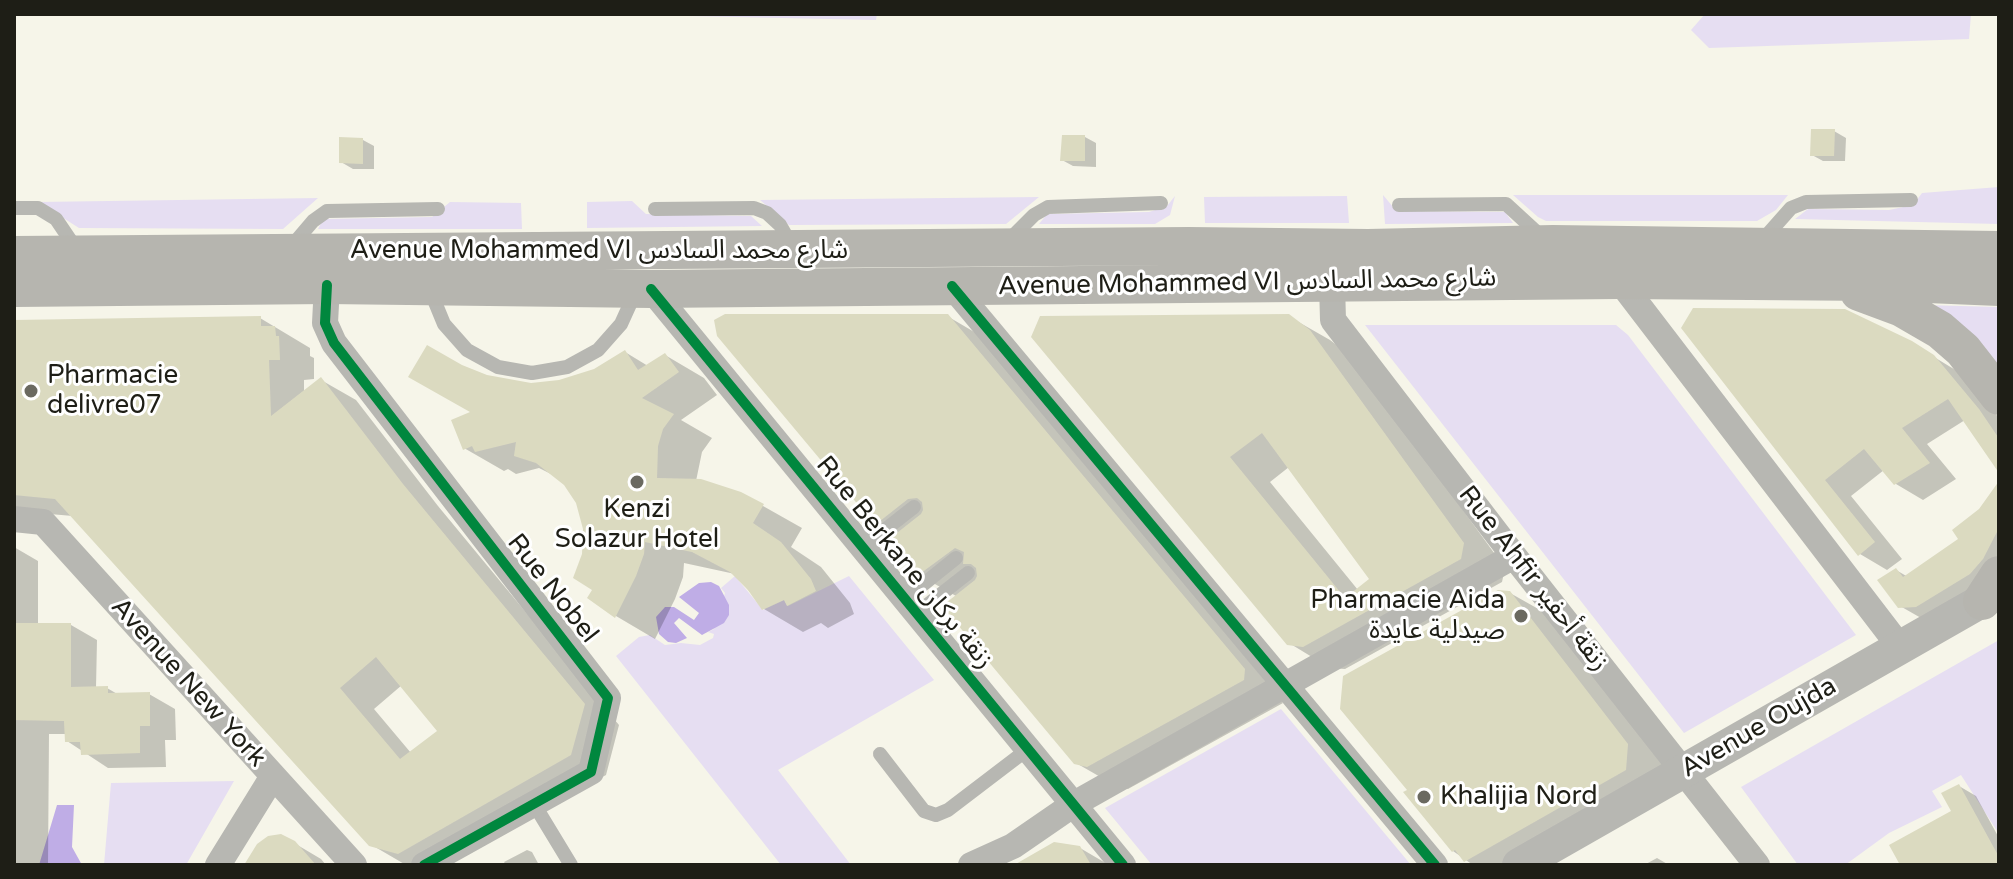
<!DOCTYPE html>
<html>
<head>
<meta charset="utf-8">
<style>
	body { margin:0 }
	#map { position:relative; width:2013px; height:879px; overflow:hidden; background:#f6f5e9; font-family:"Varela Round",sans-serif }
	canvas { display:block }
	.frame { position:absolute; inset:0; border:16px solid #1e1e16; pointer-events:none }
</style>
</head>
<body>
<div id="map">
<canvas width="2013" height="879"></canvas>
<div class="frame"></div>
</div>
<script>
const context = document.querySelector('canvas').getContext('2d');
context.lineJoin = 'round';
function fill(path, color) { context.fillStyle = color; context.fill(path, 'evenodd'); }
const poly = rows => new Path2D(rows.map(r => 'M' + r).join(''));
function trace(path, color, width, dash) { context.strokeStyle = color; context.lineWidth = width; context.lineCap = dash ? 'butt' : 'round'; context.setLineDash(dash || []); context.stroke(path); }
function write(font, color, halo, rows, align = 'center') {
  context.font = font + ' "Varela Round","Noto Sans Arabic",sans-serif'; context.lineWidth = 6; context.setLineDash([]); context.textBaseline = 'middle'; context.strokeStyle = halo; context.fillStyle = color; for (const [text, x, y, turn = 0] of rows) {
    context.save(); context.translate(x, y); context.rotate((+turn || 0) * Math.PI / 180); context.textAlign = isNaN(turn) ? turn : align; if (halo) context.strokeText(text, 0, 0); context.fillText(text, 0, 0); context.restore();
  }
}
fill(poly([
	[593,14,877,14,876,20],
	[1705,14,1971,14,1969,39,1709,48,1691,30],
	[1999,187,1999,224,1795,219,1808,209,1889,210,1913,205,1922,193],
	[1383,195,1394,208,1403,211,1505,212,1513,223,1385,224],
	[1513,195,1788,195,1776,210,1757,221,1546,221,1538,217],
	[1175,196,1170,215,1155,224,1039,224,1047,214,1149,212,1167,206],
	[1347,196,1349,223,1205,223,1204,197],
	[1039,197,1006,224,789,225,760,200],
	[318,198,283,229,79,228,38,202],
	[632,201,646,214,751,216,762,226,587,228,587,202],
	[450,202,521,203,522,229,318,229,323,219,432,217],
	[1923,305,1999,307,1999,377],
	[1365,325,1616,325,1628,335,1856,635,1684,733],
	[735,576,763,610,784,600,788,606,849,576,934,680,778,770,851,865,781,865,616,656,639,637,650,635,665,645,681,643,700,645,713,638,714,634,708,632,714,629,725,593,721,588],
	[1999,640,1999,834,1961,775,1932,791,1942,807,1889,833,1845,865,1798,865,1741,787],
	[1281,709,1411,865,1152,865,1105,808],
	[234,781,186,865,104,865,111,783]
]), '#e6def2');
fill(poly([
	[711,582,719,586,729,605,729,615,724,623,702,635,679,618,674,623,687,638,676,643,668,642,659,634,656,617,665,607,674,607,694,620,699,613,679,597,699,583],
	[57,805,74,805,72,847,82,865,39,865]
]), '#bfade6');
fill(poly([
	[1834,131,1846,138,1845,161,1823,161,1812,155],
	[1085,137,1096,143,1096,167,1073,166,1062,160],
	[363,140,374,146,374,169,353,169,341,162],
	[947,316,988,340,1283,703,1128,789,1116,786,1076,763,956,596,919,575,897,535,876,523],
	[1288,316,1330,340,1351,356,1505,568,1502,582,1345,669,1330,668,1289,643,1034,337],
	[1289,467,1372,579,1358,590,1270,482],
	[260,318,310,348,310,356,314,358,314,379,304,380,304,392,321,380,356,400,438,506,619,725,606,775,449,865,406,865,370,844,73,516,14,511,14,322],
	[402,685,439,731,411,753,374,709],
	[1684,327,1911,343,1962,374,1999,418,1999,469,1965,420,1927,444,1956,479,1923,500,1896,484,1884,470,1851,496,1902,559,1887,570,1860,554],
	[625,352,648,366,665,355,704,378,717,395,681,420,712,438,702,452,696,481,763,506,802,528,791,547,821,567,850,603,854,614,828,628,821,623,803,632,764,609,735,574,684,563,683,577,675,599,655,639,616,616,595,590,584,555,585,529,578,502,563,480,539,468,516,474,508,469,504,471,464,448,474,413,461,367,487,377,531,385,559,382,595,371],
	[1999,484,1999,588,1928,622,1900,606,1896,570,1908,577,1961,539],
	[14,547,38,561,38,625,71,625,97,640,96,688,107,688,119,695,149,694,175,709,176,740,165,740,166,767,108,768,67,741,67,734,49,734,48,865,14,865],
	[1510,593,1549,615,1666,768,1536,865,1473,865,1453,851],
	[1959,786,1976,796,1999,838,1999,865,1902,865,1954,812],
	[294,843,321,859,326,865,247,865],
	[1080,848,1109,865,1019,865],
	[527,850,532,852,539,865,506,865,504,862],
	[1657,858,1669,865,1644,865]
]), '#0003');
fill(poly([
	[1811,129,1835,129,1834,156,1810,156],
	[1062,135,1085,135,1085,161,1060,161],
	[339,137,363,138,363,164,339,163],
	[1693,308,1845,309,1912,341,1934,355,1979,409,1998,437,1999,473,1948,399,1902,428,1930,463,1894,485,1864,449,1825,480,1875,542,1858,556,1681,328],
	[725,314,948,314,1245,669,1244,680,1087,767,1074,764,942,606,975,580,977,576,976,568,971,564,963,564,964,552,955,548,917,576,888,540,921,514,923,510,922,502,917,498,908,499,875,525,717,336,714,320],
	[1289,314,1310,330,1464,543,1461,559,1303,647,1287,645,1031,337,1040,316],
	[1262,433,1369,579,1345,598,1230,457],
	[261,316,261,326,275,326,276,336,279,336,280,360,269,360,271,416,321,377,403,484,585,704,571,755,398,854,369,846,55,499,14,495,14,320],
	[376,657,437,731,400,759,340,688],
	[427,345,462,365,487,375,531,383,559,380,594,369,625,350,638,370,665,353,679,372,642,398,674,414,663,429,658,446,657,478,701,479,741,492,764,504,753,523,781,542,811,579,816,591,787,606,784,600,762,610,748,590,730,572,692,552,645,542,644,554,636,576,615,618,587,598,592,590,573,578,582,554,583,529,576,503,564,485,536,463,514,456,516,442,475,452,472,446,463,450,451,420,470,412,408,377],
	[1999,481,1999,528,1983,559,1970,574,1916,607,1898,608,1877,580,1896,568,1903,577,1958,539,1952,530,1979,509],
	[1498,590,1510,591,1628,744,1626,770,1464,862,1455,850,1452,852,1403,792,1407,790,1340,709,1343,676],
	[14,623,71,623,71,687,108,686,108,693,150,692,150,726,140,726,140,753,81,755,80,742,65,742,64,721,14,720],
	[1959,784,1999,857,1999,865,1900,865,1889,845,1951,811,1941,793],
	[281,834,295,841,316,865,244,865,257,844,268,836],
	[1054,842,1080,846,1091,865,1014,865]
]), '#dbdac0');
trace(poly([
	[1399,205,1506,204,1543,238],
	[14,208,38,208,56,219,77,250],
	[655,209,754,208,767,213,780,225,792,246],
	[1007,242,1034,215,1048,207,1161,203],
	[1760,243,1791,208,1806,202,1911,200],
	[290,248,313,221,327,211,438,209],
	[430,290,444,324,467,350,498,367,532,373,567,367,598,350,621,324,636,291],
	[863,547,914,507],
	[905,599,956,558],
	[917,613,968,573],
	[880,754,924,811,936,815,948,810,1028,749],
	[534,804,571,865]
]), '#b7b7b2', 14);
trace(poly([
	[1619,280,1900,647],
	[1332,284,1333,320,1514,556,1757,865],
	[327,285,325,323,334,343,608,698,591,772,424,865],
	[952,286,1435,865],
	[651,289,1123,865],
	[14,519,43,522,354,865],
	[218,865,273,776],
	[971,865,1013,846,1074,804,1514,556]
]), '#b7b7b2', 26);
trace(poly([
	[1519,865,1999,591]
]), '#b7b7b2', 34);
trace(poly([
	[14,255,1189,246,1368,248,1553,244,1999,250],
	[14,288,327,285,651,289,1619,280,1881,282,1999,287],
	[1859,292,1902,308,1940,330,1963,350,1999,396],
	[1982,601,1999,575]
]), '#b6b5af', 38);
trace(poly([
	[327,285,325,323,334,343,608,698,591,772,424,865],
	[952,286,1435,865],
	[651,289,1123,865]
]), '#00873e', 10);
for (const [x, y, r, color] of [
	[31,391,8,"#6a6960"],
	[637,482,8,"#6a6960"],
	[1521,616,8,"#6a6960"],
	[1424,797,8,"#6a6960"]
]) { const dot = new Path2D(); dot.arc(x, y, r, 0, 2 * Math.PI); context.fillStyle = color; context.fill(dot); trace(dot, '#fff', 3); }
write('26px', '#1e1e16', '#fff', [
	["Avenue Mohammed VI شارع محمد السادس",599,251],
	["Avenue Mohammed VI شارع محمد السادس",1247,283,-1],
	["Rue Berkane زنقة بركان",904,563,51],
	["Rue Ahfir زنقة أحفير",1533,579,52],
	["Rue Nobel",552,589,52],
	["Avenue New York",188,683,48],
	["Avenue Oujda",1759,728,-30]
]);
write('26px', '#1e1e16', '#fff', [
	["Pharmacie",47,376],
	["delivre07",47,406],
	["Kenzi",637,510,"center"],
	["Solazur Hotel",637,540,"center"],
	["Pharmacie Aida",1505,601,"right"],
	["صيدلية عايدة",1505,631,"right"],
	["Khalijia Nord",1440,797]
], 'left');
</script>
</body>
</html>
